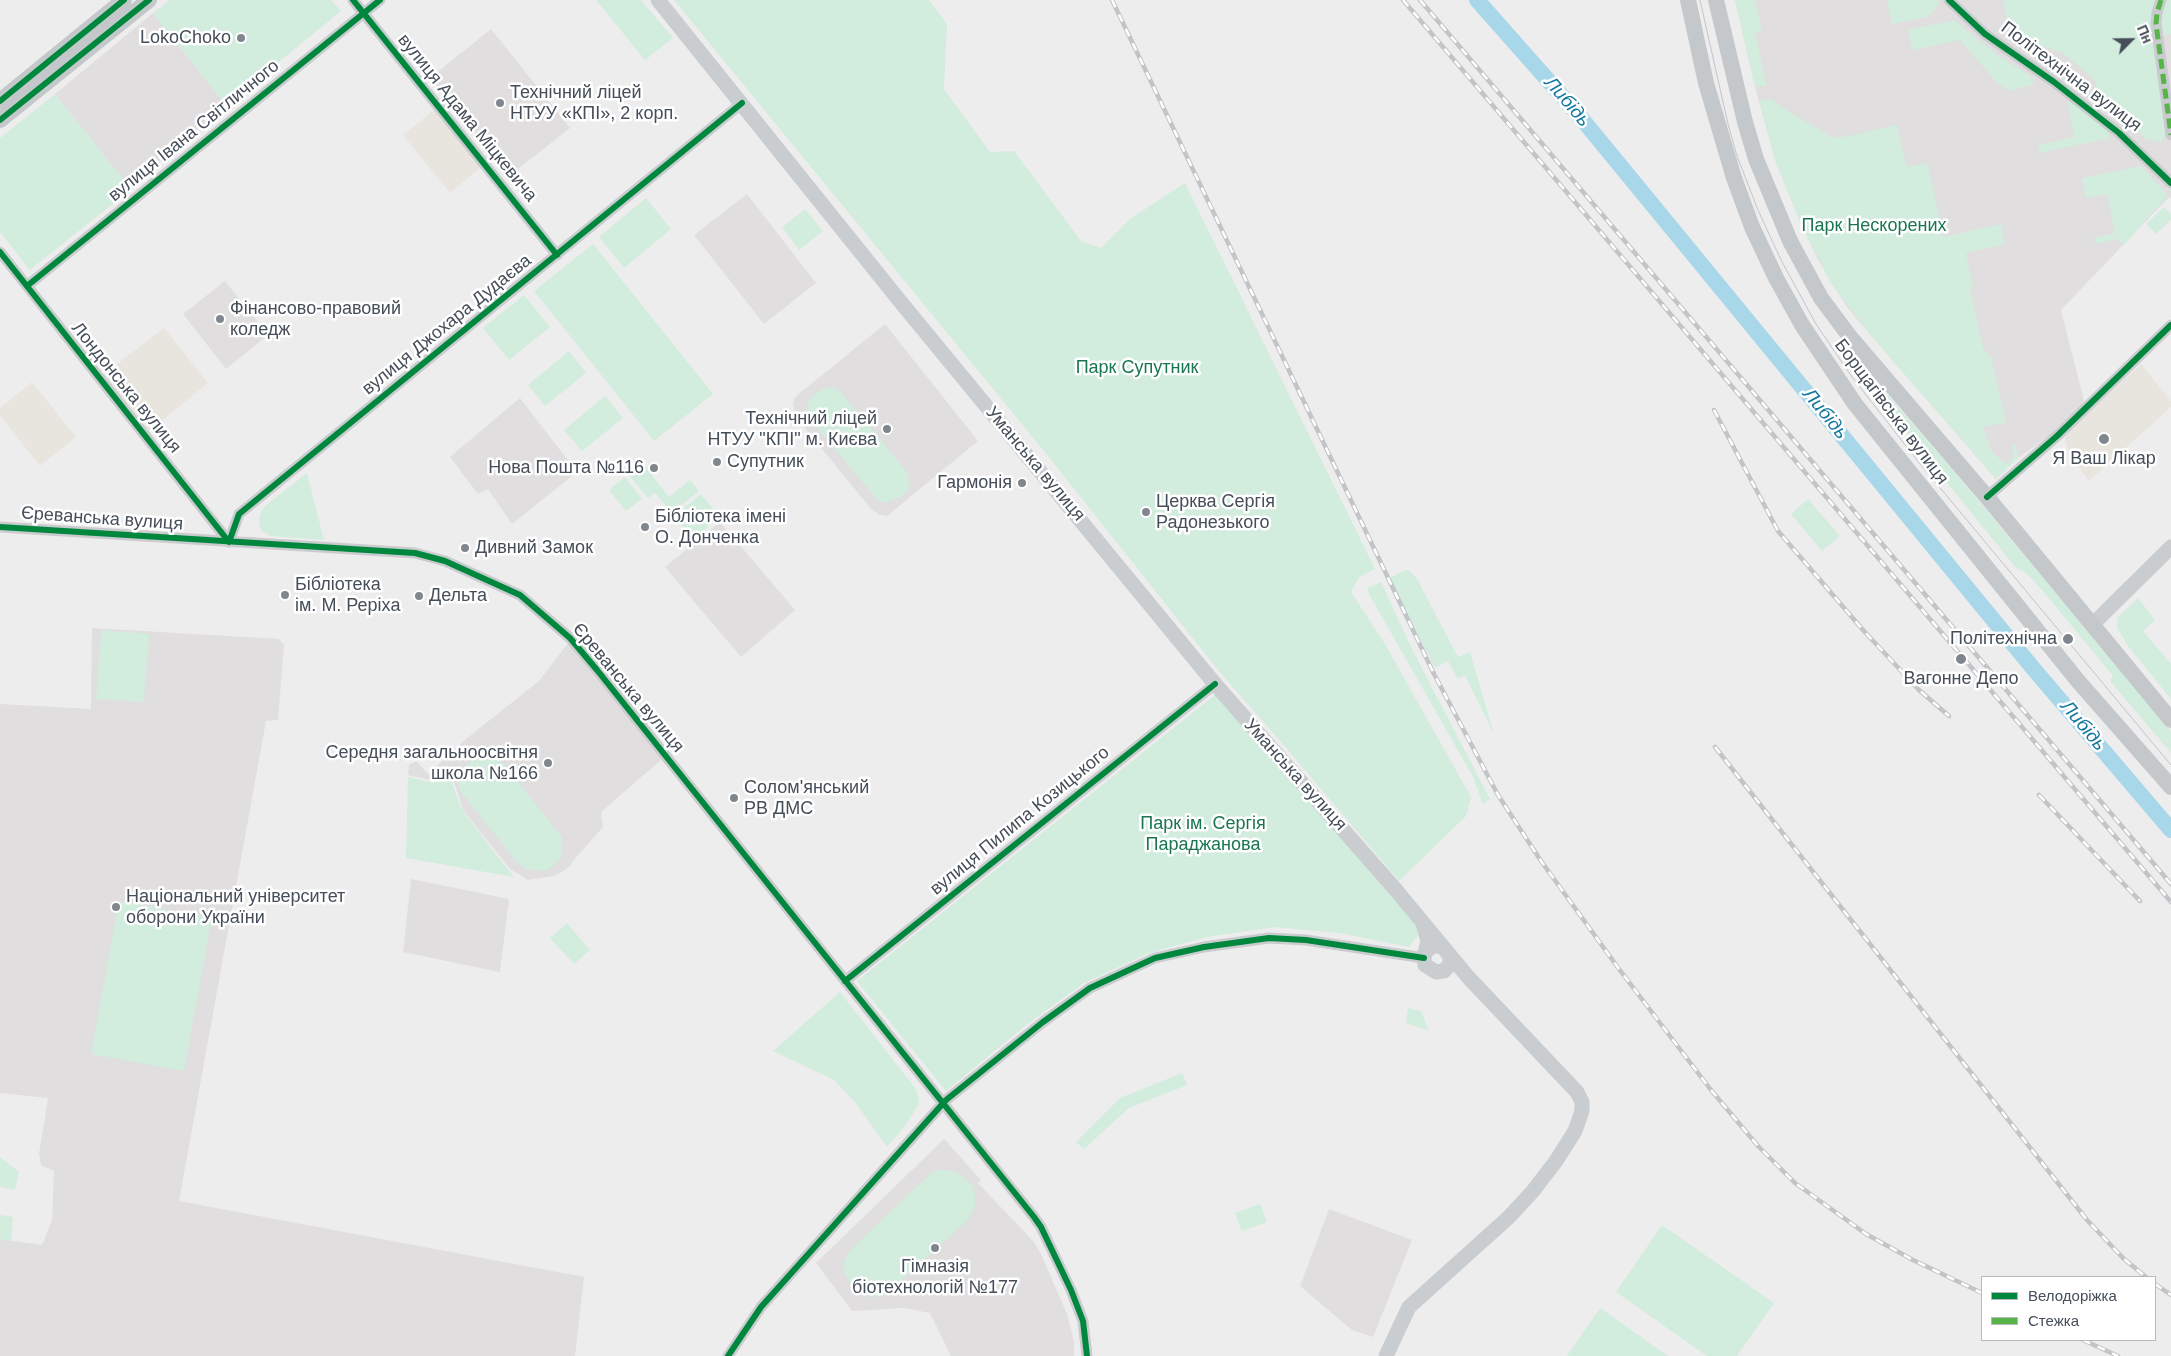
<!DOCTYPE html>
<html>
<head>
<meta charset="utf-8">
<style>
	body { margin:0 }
	#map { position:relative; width:2171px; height:1356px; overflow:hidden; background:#eeeded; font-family:Arial,sans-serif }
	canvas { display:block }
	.legend { position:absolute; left:1981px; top:1276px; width:175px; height:65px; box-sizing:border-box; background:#fff; border:1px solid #b5b8bd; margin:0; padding:6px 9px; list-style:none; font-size:15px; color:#454e59 }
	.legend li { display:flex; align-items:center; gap:10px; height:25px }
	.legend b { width:25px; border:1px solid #b5b8bd }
	.north { position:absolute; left:2106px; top:15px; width:50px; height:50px; -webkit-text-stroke:4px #fff; paint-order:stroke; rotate:67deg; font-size:14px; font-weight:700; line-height:20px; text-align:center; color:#454e59 }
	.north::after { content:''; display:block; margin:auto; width:18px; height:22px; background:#454e59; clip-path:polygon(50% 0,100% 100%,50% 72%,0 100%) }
</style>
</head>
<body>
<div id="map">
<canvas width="2171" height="1356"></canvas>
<ul class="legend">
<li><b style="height:6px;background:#00873e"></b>Велодоріжка</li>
<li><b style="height:6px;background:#57b448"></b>Стежка</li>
</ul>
<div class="north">Пн</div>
</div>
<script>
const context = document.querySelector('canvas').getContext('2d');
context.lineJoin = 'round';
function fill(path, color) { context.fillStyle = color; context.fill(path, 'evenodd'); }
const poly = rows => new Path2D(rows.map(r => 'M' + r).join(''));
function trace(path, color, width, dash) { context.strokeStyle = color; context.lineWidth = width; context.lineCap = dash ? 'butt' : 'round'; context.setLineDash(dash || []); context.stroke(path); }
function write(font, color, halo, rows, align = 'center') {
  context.font = font + ' Arial,sans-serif'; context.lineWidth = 5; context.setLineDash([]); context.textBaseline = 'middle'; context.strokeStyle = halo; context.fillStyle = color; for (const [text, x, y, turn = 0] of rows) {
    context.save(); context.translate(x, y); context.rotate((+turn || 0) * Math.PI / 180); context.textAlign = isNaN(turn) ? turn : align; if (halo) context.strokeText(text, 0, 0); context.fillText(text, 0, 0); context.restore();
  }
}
fill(poly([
	[434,110,481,167,450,193,403,135],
	[164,328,208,383,148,432,102,376],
	[2141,364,2171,401,2171,407,2089,481,2069,453,2064,435],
	[32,382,76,437,40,466,0,415,0,408]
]), '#e7e5dd');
fill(poly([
	[1735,0,2171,0,2171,198,2169,197,2061,310,2084,401,2082,407,2059,429,2018,458,1996,479,1873,338,1847,307,1818,260,1801,224,1776,163,1755,87],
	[153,13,226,105,131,186,125,182,55,94],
	[491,29,570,128,509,176,430,78],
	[747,194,816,283,764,324,694,235],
	[225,281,268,335,226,369,183,314],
	[885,324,978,441,887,516,880,515,871,509,796,417,793,403,795,397],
	[520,398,577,472,512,524,488,489,478,494,450,457],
	[720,522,795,610,741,657,665,567],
	[92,628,279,639,284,645,278,720,266,721,179,1201,584,1277,575,1356,0,1356,0,1239,42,1245,52,1220,54,1171,41,1165,39,1154,48,1098,0,1093,0,704,91,709],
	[568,643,662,759,601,812,603,827,578,855,568,868,554,876,528,880,510,869,463,810,452,775,435,781,408,775,409,765,416,761,428,774,466,739,539,681],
	[411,879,509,899,500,972,403,952],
	[944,1139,981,1180,978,1183,1034,1242,1041,1254,1067,1314,1074,1342,1074,1356,951,1356,930,1313,904,1308,852,1311,816,1263],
	[1329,1209,1412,1240,1373,1337,1352,1330,1300,1286]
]), '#e0dedf');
fill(poly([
	[170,0,331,0,341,11,226,105,153,13],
	[596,0,641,0,673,38,645,60],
	[674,0,929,0,947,24,944,89,990,152,1014,151,1081,241,1101,248,1130,219,1185,183,1375,569,1359,577,1351,592,1385,644,1471,797,1466,816,1399,881,1288,750,1218,670,1044,451],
	[1735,0,1755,0,1762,30,1755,32,1766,85,1755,87],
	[1887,0,1937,0,1939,2,1936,9,1927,17,1892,24],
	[2003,0,2171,0,2171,34,2163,36,2171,128,2161,142,2146,139,2098,90,2094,79,2063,53,2011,36],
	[1954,20,1999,56,2033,78,2034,84,2009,91,1996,82,1960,40,1912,50,1908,30],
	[55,94,131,189,30,270,0,232,0,138],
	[1771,99,1789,112,1832,137,1844,137,1897,125,1907,167,1927,163,1944,237,2001,224,2005,244,1966,253,1973,285,1970,288,1983,349,1991,357,2006,423,1983,427,1992,452,2006,464,2014,456,2011,446,2015,445,2018,454,2018,458,1996,479,1873,338,1832,285,1801,225,1776,163,1759,101],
	[2073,101,2108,130,2109,138,2040,153,2038,145,2074,137,2068,102],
	[2141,166,2168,195,2124,245,2117,239,2095,244,2094,238,2115,233,2107,194,2086,198,2082,178],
	[646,198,671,229,624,268,599,237],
	[2164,207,2171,214,2171,220,2156,234,2146,224],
	[805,209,823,231,799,250,782,227],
	[593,244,713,394,654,441,534,291],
	[524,295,550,327,509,360,483,328],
	[1836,340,1840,340,1953,470,2171,731,2171,753,2110,681,2113,676,2043,591,2025,572,2016,568,1936,469,1853,365],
	[569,351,586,373,545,406,528,385],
	[826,388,834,388,841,392,908,473,909,489,902,496,885,503,877,500,810,419,807,410,808,402,816,393],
	[605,396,623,418,582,451,564,430],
	[642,463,669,497,690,480,699,491,672,513,655,493,648,498,628,474],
	[307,473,324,540,271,536,262,531,259,525,259,517,265,506],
	[625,477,642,499,626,511,609,490],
	[701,494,720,517,693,539,674,516],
	[1808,499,1840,536,1822,551,1791,514],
	[1405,570,1410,571,1417,579,1458,657,1470,652,1494,734,1465,675,1458,679,1448,661,1435,668,1389,578],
	[1381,582,1412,649,1490,799,1483,804,1473,777,1369,594,1367,588],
	[2138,598,2155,620,2143,631,2171,664,2171,699,2128,646,2117,627,2117,618],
	[101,630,149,634,144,702,96,699],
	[1216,694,1422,930,1409,947,1339,933,1275,927,1207,937,1149,953,1084,983,1026,1025,946,1091,857,981],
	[487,755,496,758,504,764,562,837,562,857,555,865,544,871,525,869,516,861,459,790,458,780,461,770,477,756],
	[408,777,434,783,450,777,462,810,514,877,406,858],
	[119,901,212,918,184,1071,91,1054],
	[567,923,590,950,574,964,550,938],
	[840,992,915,1088,918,1095,919,1104,905,1126,887,1147,855,1102,834,1080,773,1051],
	[1408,1008,1421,1011,1429,1031,1406,1023],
	[1182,1073,1187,1085,1129,1108,1084,1149,1076,1142,1120,1098],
	[0,1157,19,1172,15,1190,0,1187],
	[940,1170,953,1171,963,1176,972,1185,975,1195,975,1205,969,1219,884,1296,873,1297,862,1294,852,1289,844,1271,844,1262,849,1251,932,1172],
	[1260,1204,1267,1222,1242,1231,1235,1213],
	[0,1215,13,1217,11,1241,0,1239],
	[1662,1225,1774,1303,1737,1356,1707,1356,1616,1292],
	[1600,1308,1668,1356,1567,1356]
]), '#d2ecde');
trace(poly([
	[1477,0,1577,113,2032,667,2171,830]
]), '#a8d7e9', 16);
trace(poly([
	[353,0,557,255],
	[1949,0,1985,34,2054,82,2119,133,2171,183],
	[2161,0,2157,13,2156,24,2171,135],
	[0,252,229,542],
	[27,286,380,0],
	[1987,497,2057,436,2171,325],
	[0,527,415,553,445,561,520,595,570,638,597,670,1034,1217,1041,1227,1071,1290,1083,1321,1087,1356],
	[229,542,239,514,742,103],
	[845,981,1215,684],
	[728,1356,761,1307,946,1100,1043,1022,1090,988,1155,958,1204,947,1269,938,1306,940,1424,958]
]), '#c9cbce', 11);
trace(poly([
	[658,0,899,300,1215,684,1396,890,1468,977,1577,1092,1582,1102,1582,1111,1575,1131,1556,1161,1533,1191,1509,1217,1409,1307,1386,1356],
	[2092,625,2171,547],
	[1423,924,1428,941,1424,958,1425,965,1436,972,1444,971,1450,964,1450,956,1442,946,1433,946,1425,952]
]), '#cacdd0', 15);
trace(poly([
	[1688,0,1706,83,1734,178,1752,227,1776,278,1802,325,1855,404,2078,681,2171,787],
	[1716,0,1745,122,1756,159,1790,241,1821,298,1850,337,1987,497,2171,720],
	[0,101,124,0],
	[0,120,149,0]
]), '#c4c8cb', 16);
trace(poly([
	[1700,0,1728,124,1737,156,1758,210,1781,260,1816,324,1852,377,1921,465,2171,765]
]), '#c3c4c7', 1);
const rail = poly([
	[1112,0,1434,674,1498,795,1541,861,1619,969,1711,1090,1758,1146,1795,1183,1866,1234,1913,1260,1982,1293],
	[1403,0,2171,902],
	[1420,0,2171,884],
	[1714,410,1778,531,1863,630,1919,690,1949,716],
	[1715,747,2087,1220,2124,1259,2146,1277],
	[2039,795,2140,901],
	[2155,1284,2171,1295],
	[2083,1340,2118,1356]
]);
trace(rail, '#c3c4c7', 4.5);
trace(rail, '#fff', 2.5, [8]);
trace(poly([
	[2161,0,2157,13,2156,24,2171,135]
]), '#57b448', 5, [10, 5]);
trace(poly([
	[353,0,557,255],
	[1949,0,1985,34,2054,82,2119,133,2171,183],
	[0,101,124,0],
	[0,120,149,0],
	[0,252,229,542],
	[27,286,380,0],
	[1987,497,2057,436,2171,325],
	[0,527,415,553,445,561,520,595,570,638,597,670,1034,1217,1041,1227,1071,1290,1083,1321,1087,1356],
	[229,542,239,514,742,103],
	[845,981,1215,684],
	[728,1356,761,1307,946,1100,1043,1022,1090,988,1155,958,1204,947,1269,938,1306,940,1424,958]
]), '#00873e', 6);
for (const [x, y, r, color] of [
	[241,38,5,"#80868d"],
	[500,103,5,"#80868d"],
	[220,319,5,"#80868d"],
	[887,429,5,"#80868d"],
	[2104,439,6,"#80868d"],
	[717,462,5,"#80868d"],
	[654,468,5,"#80868d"],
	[1022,483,5,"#80868d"],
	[1146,512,5,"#80868d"],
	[645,527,5,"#80868d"],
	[465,548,5,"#80868d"],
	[285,595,5,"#80868d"],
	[419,596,5,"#80868d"],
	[2068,639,6,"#80868d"],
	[1961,659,6,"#80868d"],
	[548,763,5,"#80868d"],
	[734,798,5,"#80868d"],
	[116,907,5,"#80868d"],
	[935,1248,5,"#80868d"]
]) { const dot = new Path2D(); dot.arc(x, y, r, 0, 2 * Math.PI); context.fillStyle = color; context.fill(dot); trace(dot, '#fff', 2); }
write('18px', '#454e59', '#fff', [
	["LokoChoko",231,38,"right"],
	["Технічний ліцей",510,93],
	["НТУУ «КПІ», 2 корп.",510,114],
	["Фінансово-правовий",230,309],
	["коледж",230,330],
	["Технічний ліцей",877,419,"right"],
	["НТУУ \"КПІ\" м. Києва",877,440,"right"],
	["Я Ваш Лікар",2104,459,"center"],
	["Супутник",727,462],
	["Нова Пошта №116",644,468,"right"],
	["Гармонія",1012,483,"right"],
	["Церква Сергія",1156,502],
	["Радонезького",1156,523],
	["Бібліотека імені",655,517],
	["О. Донченка",655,538],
	["Дивний Замок",475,548],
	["Бібліотека",295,585],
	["ім. М. Реріха",295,606],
	["Дельта",429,596],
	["Політехнічна",2057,639,"right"],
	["Вагонне Депо",1961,679,"center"],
	["Середня загальноосвітня",538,753,"right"],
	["школа №166",538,774,"right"],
	["Солом'янський",744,788],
	["РВ ДМС",744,809],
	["Національний університет",126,897],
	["оборони України",126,918],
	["Гімназія",935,1267,"center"],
	["біотехнологій №177",935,1288,"center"]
], 'left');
write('18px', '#454e59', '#fff', [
	["Політехнічна вулиця",2071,77,37],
	["вулиця Адама Міцкевича",467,118,51],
	["вулиця Івана Світличного",194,131,-39],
	["вулиця Джохара Дудаєва",447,325,-39],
	["Лондонська вулиця",126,388,51],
	["Борщагівська вулиця",1891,412,53],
	["Уманська вулиця",1035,464,50],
	["Єреванська вулиця",102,519,4],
	["Єреванська вулиця",628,688,50],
	["Уманська вулиця",1295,775,48],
	["вулиця Пилипа Козицького",1020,821,-39]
]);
write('18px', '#1a764f', '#fff', [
	["Парк Нескорених",1874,226],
	["Парк Супутник",1137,368],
	["Парк ім. Сергія",1203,824],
	["Параджанова",1203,845]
]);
write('italic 19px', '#12779f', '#fff', [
	["Либідь",1567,102,49],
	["Либідь",1825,414,51],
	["Либідь",2083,726,50]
]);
</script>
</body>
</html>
